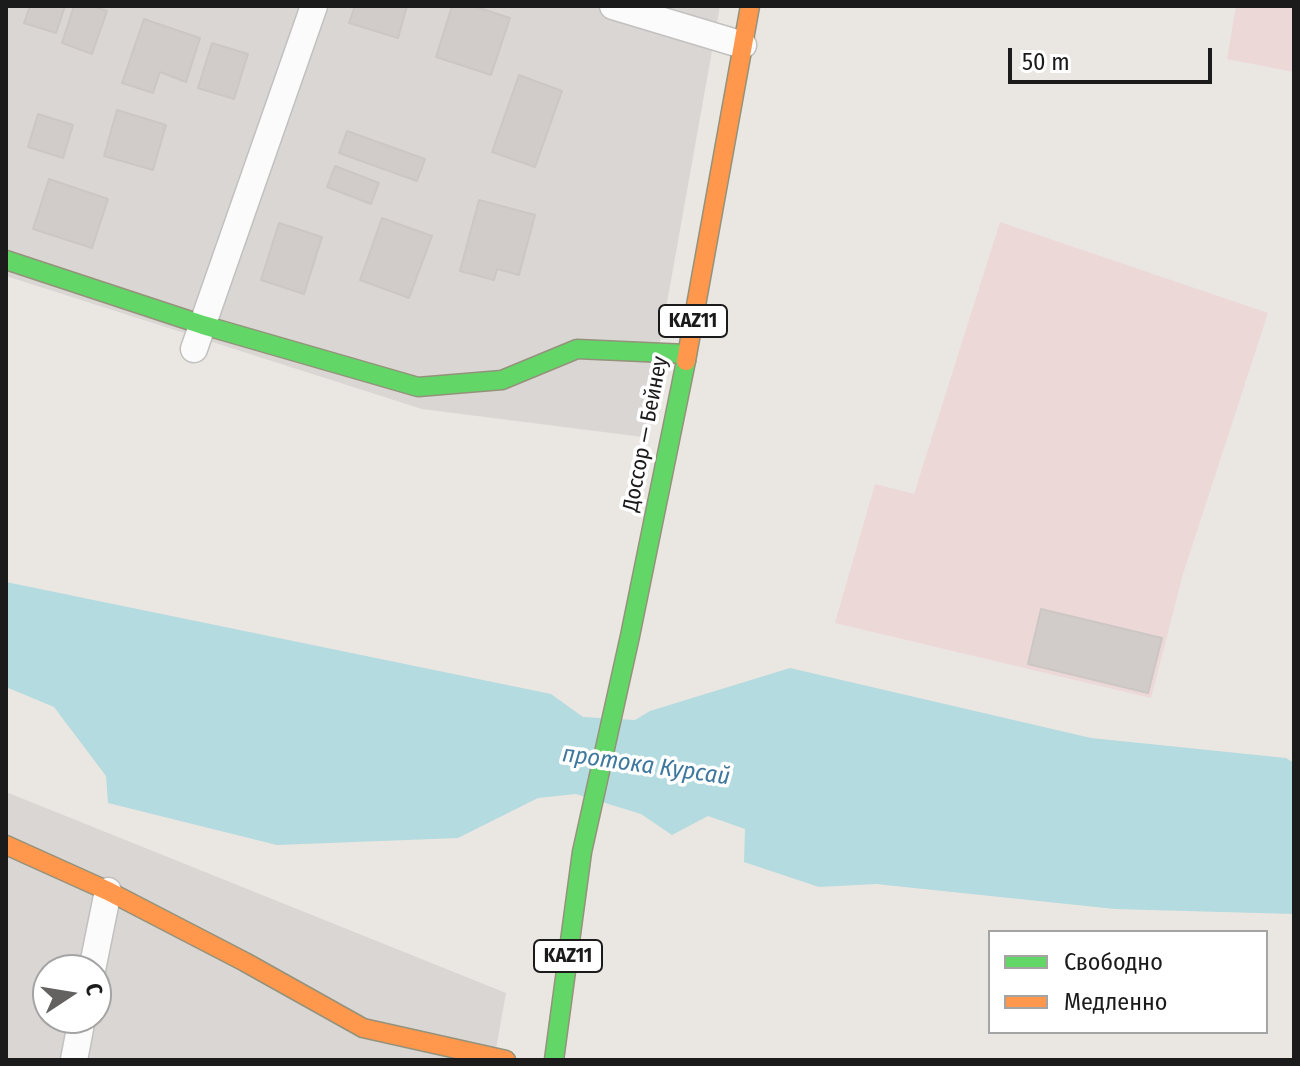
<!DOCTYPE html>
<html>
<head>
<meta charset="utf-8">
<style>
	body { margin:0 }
	#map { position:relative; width:1300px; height:1066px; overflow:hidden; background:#eae6e2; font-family:"Fira Sans Condensed",sans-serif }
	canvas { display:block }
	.frame { position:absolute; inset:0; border:8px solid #1b1b1b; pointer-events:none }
	.legend { position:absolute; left:988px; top:930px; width:280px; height:104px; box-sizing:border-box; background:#fff; border:2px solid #a4a4a4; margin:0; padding:10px 14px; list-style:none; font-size:24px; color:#1b1b1b }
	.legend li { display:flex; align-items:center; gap:16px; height:40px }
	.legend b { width:40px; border:2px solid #a4a4a4 }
	.north { position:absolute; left:32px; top:954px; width:80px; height:80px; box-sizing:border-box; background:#fff; border:2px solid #a4a4a4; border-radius:50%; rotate:78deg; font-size:22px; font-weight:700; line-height:32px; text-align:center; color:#1b1b1b }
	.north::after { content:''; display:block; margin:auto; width:28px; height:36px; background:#636261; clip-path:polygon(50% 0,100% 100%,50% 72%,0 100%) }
	.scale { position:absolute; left:1008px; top:48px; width:204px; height:36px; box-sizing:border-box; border:4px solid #1b1b1b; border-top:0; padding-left:10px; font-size:24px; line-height:28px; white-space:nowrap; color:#1b1b1b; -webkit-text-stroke:6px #fff; paint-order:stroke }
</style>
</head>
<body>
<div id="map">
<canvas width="1300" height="1066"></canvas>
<div class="frame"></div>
<ul class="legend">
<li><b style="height:10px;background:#63d668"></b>Свободно</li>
<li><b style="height:10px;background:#ff974d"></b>Медленно</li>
</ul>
<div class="north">С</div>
<div class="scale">50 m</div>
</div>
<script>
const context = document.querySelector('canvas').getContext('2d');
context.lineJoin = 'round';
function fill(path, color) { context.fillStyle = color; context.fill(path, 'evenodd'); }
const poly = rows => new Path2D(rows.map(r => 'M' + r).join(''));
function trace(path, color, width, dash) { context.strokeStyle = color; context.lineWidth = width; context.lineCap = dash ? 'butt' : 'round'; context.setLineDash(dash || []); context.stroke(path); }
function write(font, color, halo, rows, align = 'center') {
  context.font = font + ' "Fira Sans Condensed",sans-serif'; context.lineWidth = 7; context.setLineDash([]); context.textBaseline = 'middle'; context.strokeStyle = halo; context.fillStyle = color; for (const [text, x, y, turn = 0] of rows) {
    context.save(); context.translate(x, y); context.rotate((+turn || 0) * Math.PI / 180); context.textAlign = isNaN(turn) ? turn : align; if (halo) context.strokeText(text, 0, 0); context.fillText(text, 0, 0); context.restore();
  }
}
fill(poly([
	[6,6,720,6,643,437,422,409,6,276],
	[6,792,506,993,494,1060,6,1060],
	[48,970,96,970,96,1018,48,1018]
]), '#d9d6d4');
fill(poly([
	[1236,6,1294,6,1294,72,1227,59],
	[1000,222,1268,313,1183,574,1151,698,835,623,875,484,914,494]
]), '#edd8d8');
fill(poly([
	[6,582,551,694,583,717,635,720,650,711,790,668,1091,738,1286,758,1294,763,1294,914,1115,909,876,884,819,887,744,862,745,829,708,816,672,835,641,814,576,794,538,798,458,838,277,845,108,803,106,776,54,707,6,687]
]), '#b4dbdf');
const building = poly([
	[30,6,65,6,56,33,24,23,30,6],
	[74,6,92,6,107,11,92,54,62,43,74,6],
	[355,6,407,6,398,38,349,23,355,6],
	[452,6,473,6,510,18,491,75,436,57,452,6],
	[144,19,200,38,186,82,160,72,153,93,122,83,144,19],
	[212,43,248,54,234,99,198,88,212,43],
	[519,75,562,91,535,167,492,152,519,75],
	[117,110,166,125,153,170,104,156,117,110],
	[38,114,73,125,63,158,28,147,38,114],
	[347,131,425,159,417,181,339,153,347,131],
	[335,166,379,183,371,204,327,187,335,166],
	[49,179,108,199,92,248,33,229,49,179],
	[479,200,535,215,519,275,497,269,494,280,460,271,479,200],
	[382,218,432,236,409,298,360,280,382,218],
	[279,223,322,237,304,294,261,280,279,223],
	[1041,609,1162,638,1148,693,1028,664,1041,609]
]);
fill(building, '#d1ccc9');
trace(building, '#cdc7c4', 2);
const street = poly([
	[613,6,743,45],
	[194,349,314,6],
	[92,970,108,891],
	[74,1060,82,1018]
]);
const fast = poly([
	[6,260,203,325,418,387,502,380,577,349,687,354],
	[554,1060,582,852,630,636,686,361]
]);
const slow = poly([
	[686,361,750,6],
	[6,845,108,891,245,962,363,1028,506,1060]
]);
trace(street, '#c2c1bf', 29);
trace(fast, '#94927b', 21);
trace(slow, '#94927b', 21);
trace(street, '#fcfbfb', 26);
trace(fast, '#63d668', 18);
trace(slow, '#ff974d', 18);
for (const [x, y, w] of [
	[693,321,68],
	[568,956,68]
]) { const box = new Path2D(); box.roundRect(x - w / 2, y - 16, w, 32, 6); context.fillStyle = '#fff'; context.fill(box); trace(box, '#1b1b1b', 2); }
write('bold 20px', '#1b1b1b', null, [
	["KAZ11",693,321],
	["KAZ11",568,956]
]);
write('22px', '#1b1b1b', '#fff', [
	["Доссор — Бейнеу",646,434,-79]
]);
write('italic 24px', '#3f789e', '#fff', [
	["протока Курсай",646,766,8]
]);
</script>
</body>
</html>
